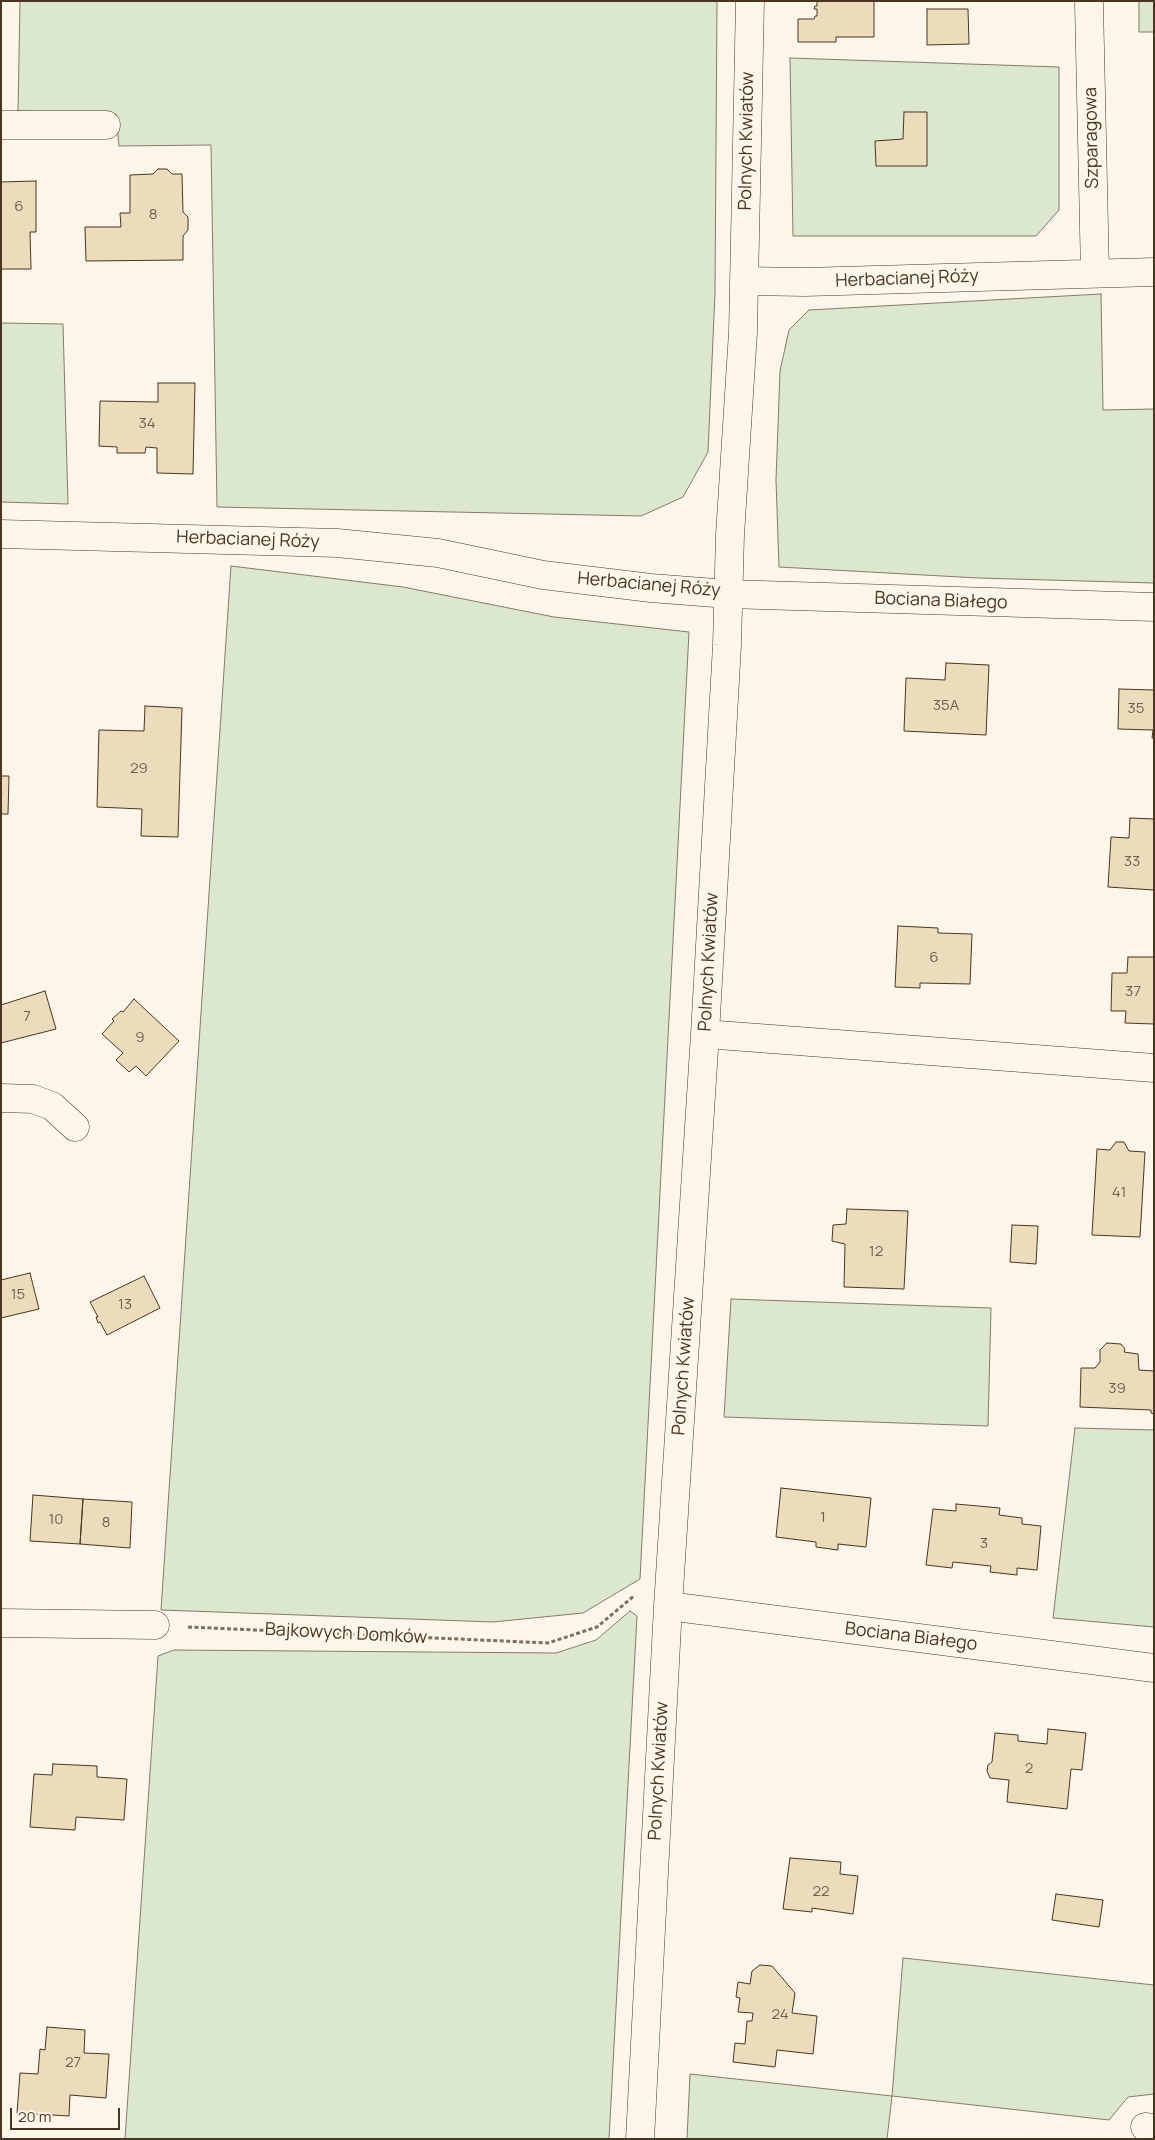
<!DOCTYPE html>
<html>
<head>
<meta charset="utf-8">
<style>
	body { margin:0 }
	#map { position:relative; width:1155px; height:2140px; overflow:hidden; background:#fbf6e9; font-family:Manrope,sans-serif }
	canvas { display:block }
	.frame { position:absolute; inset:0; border:2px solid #4a3520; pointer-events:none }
	.scale { position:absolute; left:10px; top:2108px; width:110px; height:22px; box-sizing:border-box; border:2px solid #4a3520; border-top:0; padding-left:6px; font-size:15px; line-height:18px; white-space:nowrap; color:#4a3520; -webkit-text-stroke:4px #fbf6e9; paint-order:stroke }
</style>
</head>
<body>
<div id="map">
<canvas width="1155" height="2140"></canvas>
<div class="frame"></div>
<div class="scale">20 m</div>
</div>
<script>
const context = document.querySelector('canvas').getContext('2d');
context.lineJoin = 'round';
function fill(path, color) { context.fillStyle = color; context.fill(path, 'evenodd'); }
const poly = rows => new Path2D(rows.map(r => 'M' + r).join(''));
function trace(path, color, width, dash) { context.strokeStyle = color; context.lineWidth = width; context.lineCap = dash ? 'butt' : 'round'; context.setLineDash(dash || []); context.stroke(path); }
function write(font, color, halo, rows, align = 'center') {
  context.font = font + ' Manrope,sans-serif'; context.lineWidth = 4; context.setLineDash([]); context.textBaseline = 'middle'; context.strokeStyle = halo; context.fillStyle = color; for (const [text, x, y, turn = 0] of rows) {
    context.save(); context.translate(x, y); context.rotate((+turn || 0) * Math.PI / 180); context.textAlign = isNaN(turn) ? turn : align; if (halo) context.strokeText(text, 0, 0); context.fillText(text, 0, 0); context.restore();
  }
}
const green = poly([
	[20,1,717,1,715,293,708,452,683,497,641,516,217,507,211,145,119,146,116,114,18,111,20,1],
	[1139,1,1154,1,1154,32,1139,32,1139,1],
	[790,58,1059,67,1059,210,1036,236,793,236,790,58],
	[1101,294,1103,410,1154,409,1154,583,978,578,779,567,776,480,780,371,789,330,809,310,1101,294],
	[1,323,63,324,68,504,1,502,1,323],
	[231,566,403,587,554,617,689,632,640,1579,583,1613,493,1622,161,1610,231,566],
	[731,1299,991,1308,988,1426,724,1417,731,1299],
	[1075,1428,1154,1430,1154,1627,1053,1618,1075,1428],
	[630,1611,637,1616,609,2139,125,2139,158,1656,174,1650,556,1653,596,1640,630,1611],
	[903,1958,1154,1985,1154,2094,1128,2097,1109,2120,892,2096,887,2139,687,2139,690,2074,892,2096,903,1958]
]);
fill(green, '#dce7d0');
trace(green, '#887966', 1);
const building = poly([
	[817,1,874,1,874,37,836,37,836,42,798,42,798,19,814,19,815,16,817,16,817,9,814,9,815,6,817,6,817,1],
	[927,9,968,9,969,44,927,45,927,9],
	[904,112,927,112,927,166,876,166,875,141,903,139,904,112],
	[158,169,167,169,172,174,182,174,183,212,188,217,188,230,183,236,183,260,86,261,85,227,121,227,120,213,130,213,130,175,153,174,158,169],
	[36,181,36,232,30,232,31,269,1,269,1,182,36,181],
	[158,383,195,383,193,474,157,473,157,448,146,447,145,453,117,453,117,447,99,446,100,401,158,402,158,383],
	[946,663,989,665,986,735,904,731,906,678,945,680,946,663],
	[1119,689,1154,690,1154,738,1152,738,1153,730,1118,729,1119,689],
	[145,706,182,708,178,837,141,836,142,809,97,807,99,730,144,731,145,706],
	[1,776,9,776,8,814,1,814,1,776],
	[1130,818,1154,819,1154,890,1108,887,1111,837,1129,838,1130,818],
	[898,926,938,928,938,933,972,934,970,984,920,983,920,988,895,987,898,926],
	[1128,957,1154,957,1154,1024,1125,1023,1126,1011,1111,1011,1112,973,1127,973,1128,957],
	[45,991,56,1029,1,1043,1,1005,45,991],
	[134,999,179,1041,146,1076,136,1066,129,1072,127,1070,116,1060,123,1053,102,1034,114,1021,112,1019,121,1011,123,1012,134,999],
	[1116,1142,1124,1142,1129,1151,1145,1152,1140,1237,1092,1235,1097,1149,1110,1150,1116,1142],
	[847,1209,908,1211,904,1289,844,1287,845,1244,832,1241,833,1225,846,1224,847,1209],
	[1012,1225,1038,1226,1036,1264,1010,1262,1012,1225],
	[30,1273,39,1309,1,1318,1,1280,30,1273],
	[144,1276,160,1308,107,1335,100,1322,98,1323,96,1317,98,1317,90,1302,144,1276],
	[1107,1343,1121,1344,1125,1349,1124,1352,1138,1354,1139,1370,1154,1371,1154,1414,1151,1413,1151,1410,1080,1407,1081,1368,1095,1368,1100,1362,1100,1350,1107,1343],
	[781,1488,871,1498,866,1547,838,1544,838,1550,816,1547,816,1542,776,1537,781,1488],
	[33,1495,83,1499,80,1544,30,1541,33,1495],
	[83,1499,132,1502,130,1548,80,1544,83,1499],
	[956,1504,1000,1508,999,1515,1022,1518,1022,1524,1041,1526,1037,1570,1017,1568,1017,1575,990,1572,991,1566,953,1562,952,1568,926,1565,933,1509,956,1511,956,1504],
	[1048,1729,1086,1733,1082,1770,1071,1769,1067,1809,1007,1802,1009,1780,990,1778,987,1771,988,1765,992,1762,995,1733,1018,1735,1018,1741,1047,1744,1048,1729],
	[53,1764,97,1766,97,1777,127,1779,124,1820,76,1817,75,1830,30,1827,34,1774,52,1775,53,1764],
	[790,1858,841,1862,840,1874,858,1876,853,1914,812,1908,812,1912,783,1909,790,1858],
	[1056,1894,1103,1900,1099,1927,1052,1920,1056,1894],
	[760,1965,772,1966,795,1993,792,2013,817,2016,813,2054,777,2050,775,2067,733,2062,735,2043,745,2044,747,2021,752,2021,753,2013,738,2012,740,1998,736,1997,738,1982,750,1984,752,1971,760,1965],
	[47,2027,85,2030,84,2053,109,2054,106,2098,70,2095,69,2116,17,2113,20,2073,38,2074,40,2049,45,2050,47,2027]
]);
fill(building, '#ecdcbc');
trace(building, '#4a3520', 1);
const minor = poly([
	[1089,4,1095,273],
	[1,125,106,125],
	[744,281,805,282,1154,272],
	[1,534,337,543,438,553,543,575,651,588,728,594,1154,607],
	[705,1034,1154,1068],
	[1,1098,33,1099,52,1106,75,1127],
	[668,1606,1154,1668],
	[1,1623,155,1625],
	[1145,2127,1154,2128],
	[640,2139,668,1606,705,1034,727,645,730,535,743,332,750,1]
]);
trace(minor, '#4a3520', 29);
trace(poly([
	[188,1627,548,1643,597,1627,635,1595]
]), '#7f6f5c', 3, [4, 2.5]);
trace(minor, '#fbf6e9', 28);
write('15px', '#725f47', null, [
	["6",19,207],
	["8",153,215],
	["34",147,424],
	["35A",946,706],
	["35",1136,709],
	["29",139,769],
	["33",1132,862],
	["6",934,958],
	["37",1133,992],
	["7",27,1017],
	["9",140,1038],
	["41",1119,1193],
	["12",876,1252],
	["15",18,1295],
	["13",125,1305],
	["39",1117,1389],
	["1",823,1518],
	["10",56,1520],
	["8",106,1523],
	["3",984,1544],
	["2",1029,1769],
	["22",821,1892],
	["24",780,2015],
	["27",73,2063]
]);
write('18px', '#4a3520', '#fbf6e9', [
	["Szparagowa",1092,138,-91],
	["Polnych Kwiatów",747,141,-89],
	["Herbacianej Róży",907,279,-2],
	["Herbacianej Róży",248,540,2],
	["Herbacianej Róży",649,585,5],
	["Bociana Białego",941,601,2],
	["Polnych Kwiatów",709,962,-87],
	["Polnych Kwiatów",684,1366,-86],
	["Bajkowych Domków",346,1634,3],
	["Bociana Białego",911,1637,7],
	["Polnych Kwiatów",659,1771,-87]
]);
</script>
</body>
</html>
